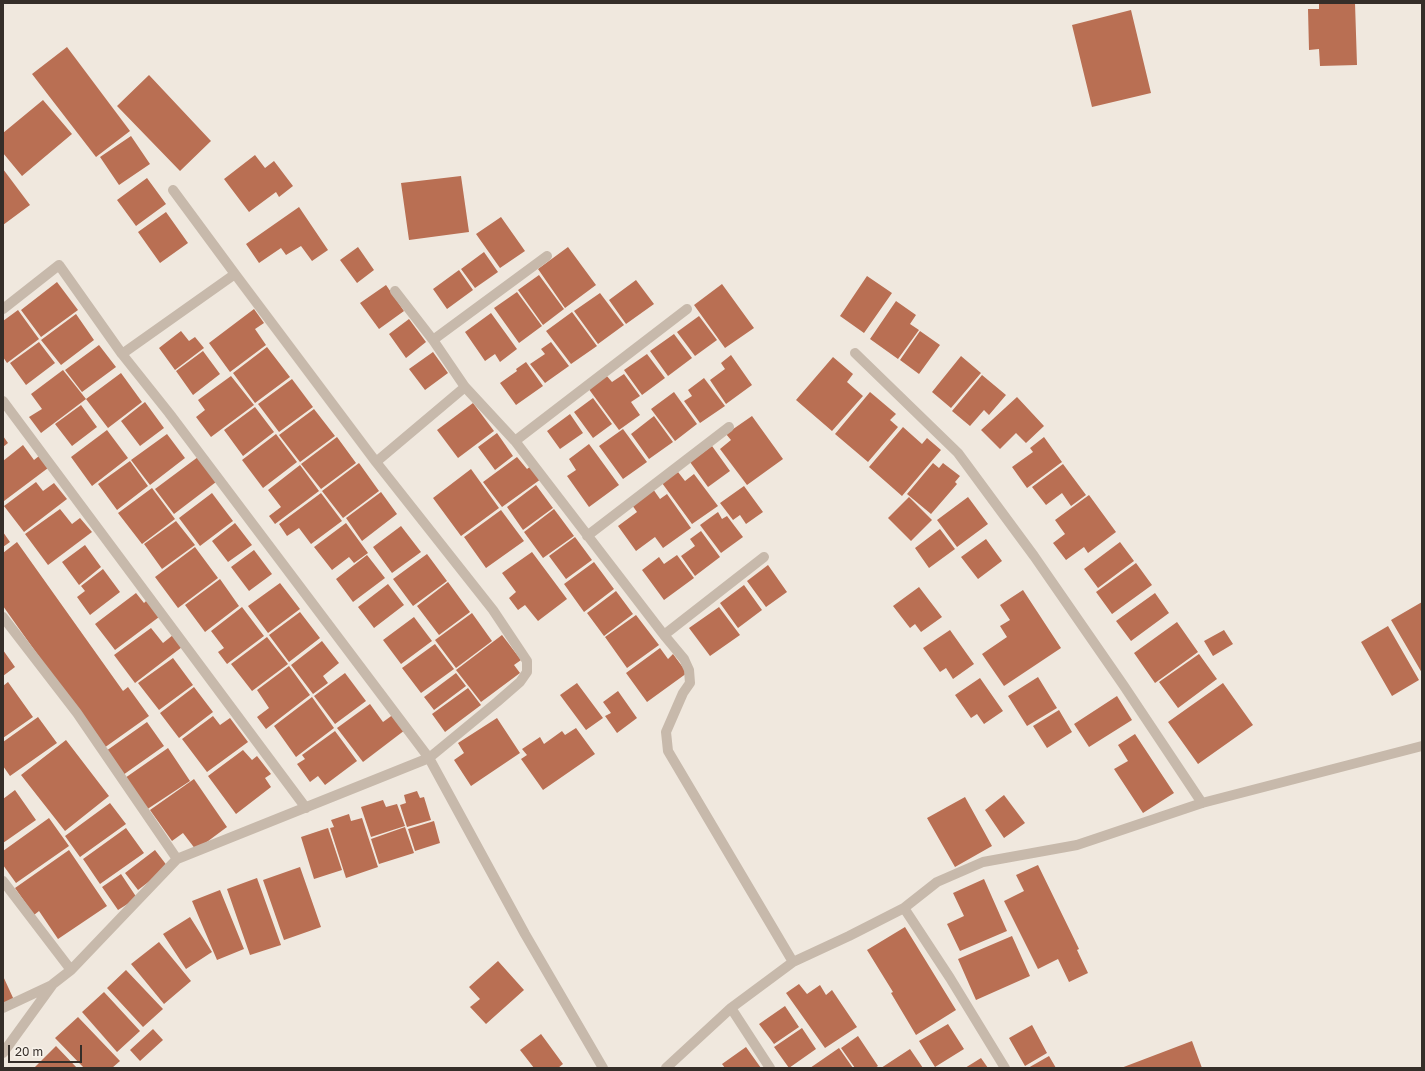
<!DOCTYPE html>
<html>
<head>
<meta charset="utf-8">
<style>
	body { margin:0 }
	#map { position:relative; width:1425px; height:1071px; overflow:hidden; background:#f0e8de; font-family:"Golos Text",sans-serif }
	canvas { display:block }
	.frame { position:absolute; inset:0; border:4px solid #352e29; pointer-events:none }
	.scale { position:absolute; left:8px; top:1045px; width:74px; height:18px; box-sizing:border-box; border:2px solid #352e29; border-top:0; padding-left:5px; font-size:12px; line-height:14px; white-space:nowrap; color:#352e29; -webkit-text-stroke:3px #f8f2ea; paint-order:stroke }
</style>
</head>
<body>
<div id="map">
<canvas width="1425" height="1071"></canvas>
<div class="frame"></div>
<div class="scale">20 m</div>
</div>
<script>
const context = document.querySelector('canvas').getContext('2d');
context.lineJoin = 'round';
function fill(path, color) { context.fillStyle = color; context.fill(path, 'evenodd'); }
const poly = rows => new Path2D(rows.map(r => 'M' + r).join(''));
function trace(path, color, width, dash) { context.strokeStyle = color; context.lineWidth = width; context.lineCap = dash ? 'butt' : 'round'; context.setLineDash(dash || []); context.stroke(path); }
fill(poly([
	[1319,3,1355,3,1357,65,1320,66,1319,49,1309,50,1308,9,1319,9],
	[1131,10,1151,93,1092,107,1072,25],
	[67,47,130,131,96,157,32,74],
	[149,75,211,141,180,171,117,106],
	[43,100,72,134,22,176,3,153,3,133],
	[131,136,150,164,119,185,100,157],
	[255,155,265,168,274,161,293,186,279,197,276,192,249,212,224,179],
	[3,169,30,205,3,225],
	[461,176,469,232,409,240,401,183],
	[147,178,166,204,136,226,117,200],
	[299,207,328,250,312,261,301,246,286,255,281,248,259,263,246,244],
	[166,212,188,243,160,263,138,232],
	[501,217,525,251,500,268,476,234],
	[358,247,374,270,357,283,340,260],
	[568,247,596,285,565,308,538,269],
	[484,252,498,272,475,288,461,269],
	[459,270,473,290,447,309,433,289],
	[539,275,564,309,543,325,518,290],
	[867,276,892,293,864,333,840,316],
	[636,280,654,304,626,324,609,300],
	[57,282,78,310,41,337,21,310],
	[722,284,754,328,725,348,694,305],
	[386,285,404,311,379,329,360,303],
	[517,292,542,326,519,343,494,308],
	[600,293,624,325,598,344,574,311],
	[896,301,916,315,910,324,919,330,898,359,870,339],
	[254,309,264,323,255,329,266,345,230,372,209,343],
	[18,310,39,339,7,363,3,357,3,321],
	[572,312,597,346,571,364,546,331],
	[491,313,517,349,500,362,495,354,485,361,465,332],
	[76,314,94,340,61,365,41,340],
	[699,316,717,340,695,356,677,332],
	[409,319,426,342,406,358,389,334],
	[181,331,189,341,195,337,204,348,175,370,159,348],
	[920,331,940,345,919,374,900,360],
	[674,334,692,358,668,376,650,351],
	[39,342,55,363,26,385,10,363],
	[551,342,569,366,545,383,530,364,545,354,541,349],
	[99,345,116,367,82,392,65,370],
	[267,347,290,377,255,403,233,373],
	[203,351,220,374,193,395,176,371],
	[433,352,448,373,425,390,409,369],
	[647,354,665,378,642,395,624,370],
	[731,355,752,385,726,404,710,380,725,369,721,363],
	[961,356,981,373,951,408,932,392],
	[833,357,853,374,847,382,863,396,832,431,796,400],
	[526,362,543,386,516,405,500,383,517,371,516,369],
	[63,370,86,399,41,433,29,417,42,409,31,394],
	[121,373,142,402,108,428,86,399],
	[624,374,640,396,631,402,640,415,619,430,588,388,606,375,612,382],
	[982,375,1006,395,989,415,984,410,970,426,952,411],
	[231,376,254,405,211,437,196,417,205,410,198,400],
	[704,378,725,406,700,423,684,401,692,396,688,390],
	[292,379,313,407,279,432,258,404],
	[674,392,697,424,675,441,651,409],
	[870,392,896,414,890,420,898,427,868,462,835,434],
	[1017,397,1044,426,1026,443,1016,433,1000,449,981,430],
	[593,398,612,424,593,438,574,412],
	[145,402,164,428,140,446,121,421],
	[473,403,494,431,458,458,437,430],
	[81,405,97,427,72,446,55,424],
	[255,407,274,432,243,456,224,430],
	[314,409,335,436,300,462,279,435],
	[570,414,583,433,560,449,547,431],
	[654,416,673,442,649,459,631,434],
	[752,416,783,459,747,485,720,449,731,440,726,434],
	[903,427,922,444,927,438,941,450,902,496,869,467],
	[623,429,647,462,623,479,599,446],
	[107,430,128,458,92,486,71,457],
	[497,433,513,456,495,470,478,447],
	[167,434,185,458,150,485,131,460],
	[276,434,297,462,263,488,242,460],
	[3,436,8,443,3,447],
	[337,437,356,463,321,489,301,464],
	[1044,437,1062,462,1027,488,1012,467,1033,452,1030,448],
	[589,444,619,485,589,507,567,476,576,470,569,459],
	[23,445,34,460,39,456,48,468,4,501,3,461],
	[712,446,730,471,708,487,690,462],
	[198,457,216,482,174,514,155,489],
	[517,457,527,469,531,466,541,479,502,507,483,482],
	[130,461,148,486,117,510,98,484],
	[359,463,379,491,343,518,322,491],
	[933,463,939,468,943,463,960,476,955,482,957,484,931,514,907,494],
	[1063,464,1086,495,1071,506,1062,493,1046,505,1032,487],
	[300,465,319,491,275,524,269,516,281,507,268,490],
	[471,469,499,508,461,536,433,498],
	[678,472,685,481,694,474,718,506,692,524,662,483],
	[36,482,43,491,54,483,67,499,24,532,4,506],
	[536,485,553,508,523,530,507,507],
	[744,486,763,512,746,524,740,515,733,520,720,503],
	[152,488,175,519,142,544,118,513],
	[653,489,660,499,667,494,691,528,663,548,655,537,636,551,618,526,637,512,632,505],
	[381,492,397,514,362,541,346,518],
	[212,493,233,521,200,546,179,518],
	[321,493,342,521,311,544,299,528,287,536,279,524],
	[1089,495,1116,532,1088,553,1084,547,1066,560,1053,543,1065,534,1055,520],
	[909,497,932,520,911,541,888,518],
	[968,497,988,524,957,547,937,520],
	[60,509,72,524,80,518,92,532,48,565,25,534],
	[554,509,574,536,543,558,524,532],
	[501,510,524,541,486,568,464,537],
	[718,512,722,519,727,516,743,537,721,553,700,525],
	[176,521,195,545,162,569,144,544],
	[235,523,252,545,228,562,212,541],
	[346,523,368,553,354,563,349,557,332,570,314,547],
	[401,526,421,552,392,573,373,547],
	[940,529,955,549,929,568,915,548],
	[701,531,720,557,695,576,681,556,695,546,690,539],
	[3,532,10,542,3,547],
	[575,537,592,560,566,579,549,556],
	[986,539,1002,561,978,579,961,557],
	[17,542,123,691,128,687,149,716,104,748,3,606,3,553],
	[1120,542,1134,561,1098,588,1084,569],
	[85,545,101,567,79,585,62,562],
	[195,547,218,578,178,608,155,577],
	[254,550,272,574,249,591,231,567],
	[532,552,567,599,538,621,525,605,518,610,509,598,516,592,502,573],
	[427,554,447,581,413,606,393,579],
	[367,555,385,578,353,602,336,579],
	[677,555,694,578,664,600,642,570,659,557,664,564],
	[594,562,614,589,584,612,564,584],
	[1136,563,1152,585,1112,614,1096,592],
	[768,565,787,592,766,607,747,581],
	[103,569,120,592,90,615,77,597,85,591,81,586],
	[220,579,239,606,205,632,185,605],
	[448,582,470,612,439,635,417,606],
	[280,583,300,609,268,633,248,606],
	[388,584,404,605,374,628,358,607],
	[744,585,762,610,738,628,720,603],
	[919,587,942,617,921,632,915,624,910,628,893,606],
	[1023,590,1061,648,1004,686,982,654,1007,637,1000,626,1010,620,1000,605],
	[616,591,633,614,604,636,587,613],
	[136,593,144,603,147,600,159,617,115,650,95,624],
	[1155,593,1169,613,1131,641,1116,621],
	[1422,602,1422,673,1391,620],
	[242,607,264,636,227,664,218,652,224,648,211,631],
	[719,607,740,635,710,656,689,628],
	[300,612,320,638,289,662,269,635],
	[472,613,492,641,456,668,435,640],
	[636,615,659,645,627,668,605,637],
	[414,617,432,641,401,664,383,640],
	[1177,622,1198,652,1155,683,1134,653],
	[1388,626,1419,680,1392,696,1361,642],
	[151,628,163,643,173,635,182,647,135,683,114,655],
	[950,630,974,664,953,679,946,668,940,672,923,648],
	[1224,630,1233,644,1213,656,1204,641],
	[502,635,521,660,514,665,520,673,481,702,456,670],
	[267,637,288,664,252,691,231,664],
	[322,641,339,663,323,676,328,683,313,694,291,665],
	[435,644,454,669,421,693,402,668],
	[660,648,668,659,673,654,687,673,647,702,626,673],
	[3,650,15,667,3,676],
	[1199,654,1217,679,1178,708,1159,682],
	[173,658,193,685,159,710,138,683],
	[289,666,310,695,266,729,257,717,269,708,257,690],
	[345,673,366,701,335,724,314,696],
	[456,673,466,686,434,710,424,697],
	[1038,677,1057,708,1027,726,1008,696],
	[980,678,1003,711,984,724,977,714,971,718,955,695],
	[8,682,33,717,3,738,3,686],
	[577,683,603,718,586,730,560,695],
	[1223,683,1253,725,1198,764,1168,722],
	[194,687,213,712,179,738,160,713],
	[468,688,481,705,445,732,432,714],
	[618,691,637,718,617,733,605,716,611,713,603,702],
	[1117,696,1132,720,1089,747,1074,724],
	[312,697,334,728,296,757,274,726],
	[370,704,383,722,394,714,405,730,363,762,337,728],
	[1059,710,1072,732,1047,748,1033,726],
	[213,716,220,725,230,718,248,742,207,772,182,739],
	[38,717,57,743,10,776,3,766,3,742],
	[497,718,520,753,471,786,454,760,464,753,458,743],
	[147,722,164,746,123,775,106,751],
	[576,728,595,754,543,790,521,759,527,755,522,749,540,737,544,744,562,731,565,735],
	[335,731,357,761,325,785,318,776,310,782,297,764,305,759,302,755],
	[1135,734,1174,793,1143,813,1114,769,1128,761,1118,745],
	[66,740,109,796,65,831,21,775],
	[168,748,190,781,146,810,125,778],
	[243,750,252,760,257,756,271,774,265,778,271,787,236,814,208,776],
	[194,779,227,827,196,850,183,833,172,841,150,810],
	[15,790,36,820,3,843,3,799],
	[417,791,420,798,424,797,431,820,407,827,400,805,406,803,404,795],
	[1004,795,1025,823,1004,838,985,810],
	[965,797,992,846,955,867,927,818],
	[383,800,386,807,397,804,405,826,371,837,361,807],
	[110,803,126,824,80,857,65,836],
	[349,814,351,821,362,818,378,867,346,878,330,828,334,827,331,820],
	[49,818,69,846,16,883,3,865,3,851],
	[434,821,440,843,415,851,408,829],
	[405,827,414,853,379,864,371,839],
	[126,828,144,853,100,884,83,859],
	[328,828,342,870,314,879,301,837],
	[69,850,107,906,58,939,39,911,34,915,15,888],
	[155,850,168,867,138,890,125,873],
	[1038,865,1079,949,1077,950,1088,973,1069,982,1058,959,1038,969,1004,901,1024,891,1016,875],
	[300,867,321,927,284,940,263,880],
	[121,874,137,898,118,910,102,887],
	[257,878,281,945,250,955,227,889],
	[984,879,1007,931,960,951,947,924,964,916,953,893],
	[220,890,244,949,217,960,192,901],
	[190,917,212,952,186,969,163,934],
	[905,927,956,1010,916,1035,891,993,893,992,867,950],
	[1012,936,1030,976,976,1000,958,959],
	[159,942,191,981,164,1004,131,964],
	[498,961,524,990,486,1024,470,1007,480,999,469,987],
	[126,970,163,1009,143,1027,107,988],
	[3,976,14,1000,3,1005],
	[799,984,807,994,820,985,826,995,832,990,857,1027,825,1048,786,993],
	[104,992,140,1031,117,1052,82,1012],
	[785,1006,799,1027,774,1044,759,1024],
	[78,1017,120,1061,112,1068,84,1068,55,1038],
	[948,1024,964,1049,935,1067,919,1041],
	[1032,1025,1047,1053,1025,1066,1009,1038],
	[802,1028,816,1049,789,1068,774,1047],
	[153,1029,163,1040,140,1061,130,1050],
	[541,1034,563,1064,558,1068,534,1068,520,1050],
	[858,1036,878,1066,875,1068,855,1068,841,1048],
	[1192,1041,1202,1068,1121,1068],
	[56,1046,77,1068,34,1068],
	[746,1047,761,1068,725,1068,722,1064],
	[839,1048,853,1068,810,1068],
	[910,1049,923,1068,881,1068],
	[1049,1056,1056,1068,1028,1068],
	[981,1058,988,1068,965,1068]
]), '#b96f53');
trace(poly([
	[173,190,235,274],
	[395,291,433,340,465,387,515,441,664,635,684,659,689,670,690,683,683,693,666,732,668,751,793,962],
	[3,309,59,265,122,354,169,413,429,758,525,934,603,1068],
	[433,340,547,256],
	[855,353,958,453,1034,556,1124,686,1202,803],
	[3,401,306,808],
	[515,441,687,309],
	[376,462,465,387],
	[587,536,729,427],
	[3,617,77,713,177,859],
	[664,635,764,557],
	[3,881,71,970],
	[904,908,950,978,1005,1068],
	[3,1008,52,985],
	[731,1008,770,1068],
	[3,1053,53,984,71,970,177,859,429,758,497,702,520,682,527,672,527,661,493,610,376,462,235,274,122,354],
	[666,1068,731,1008,793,962,849,936,904,908,937,882,983,862,1077,845,1202,803,1422,746]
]), '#c7b9ab', 10);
</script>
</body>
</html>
